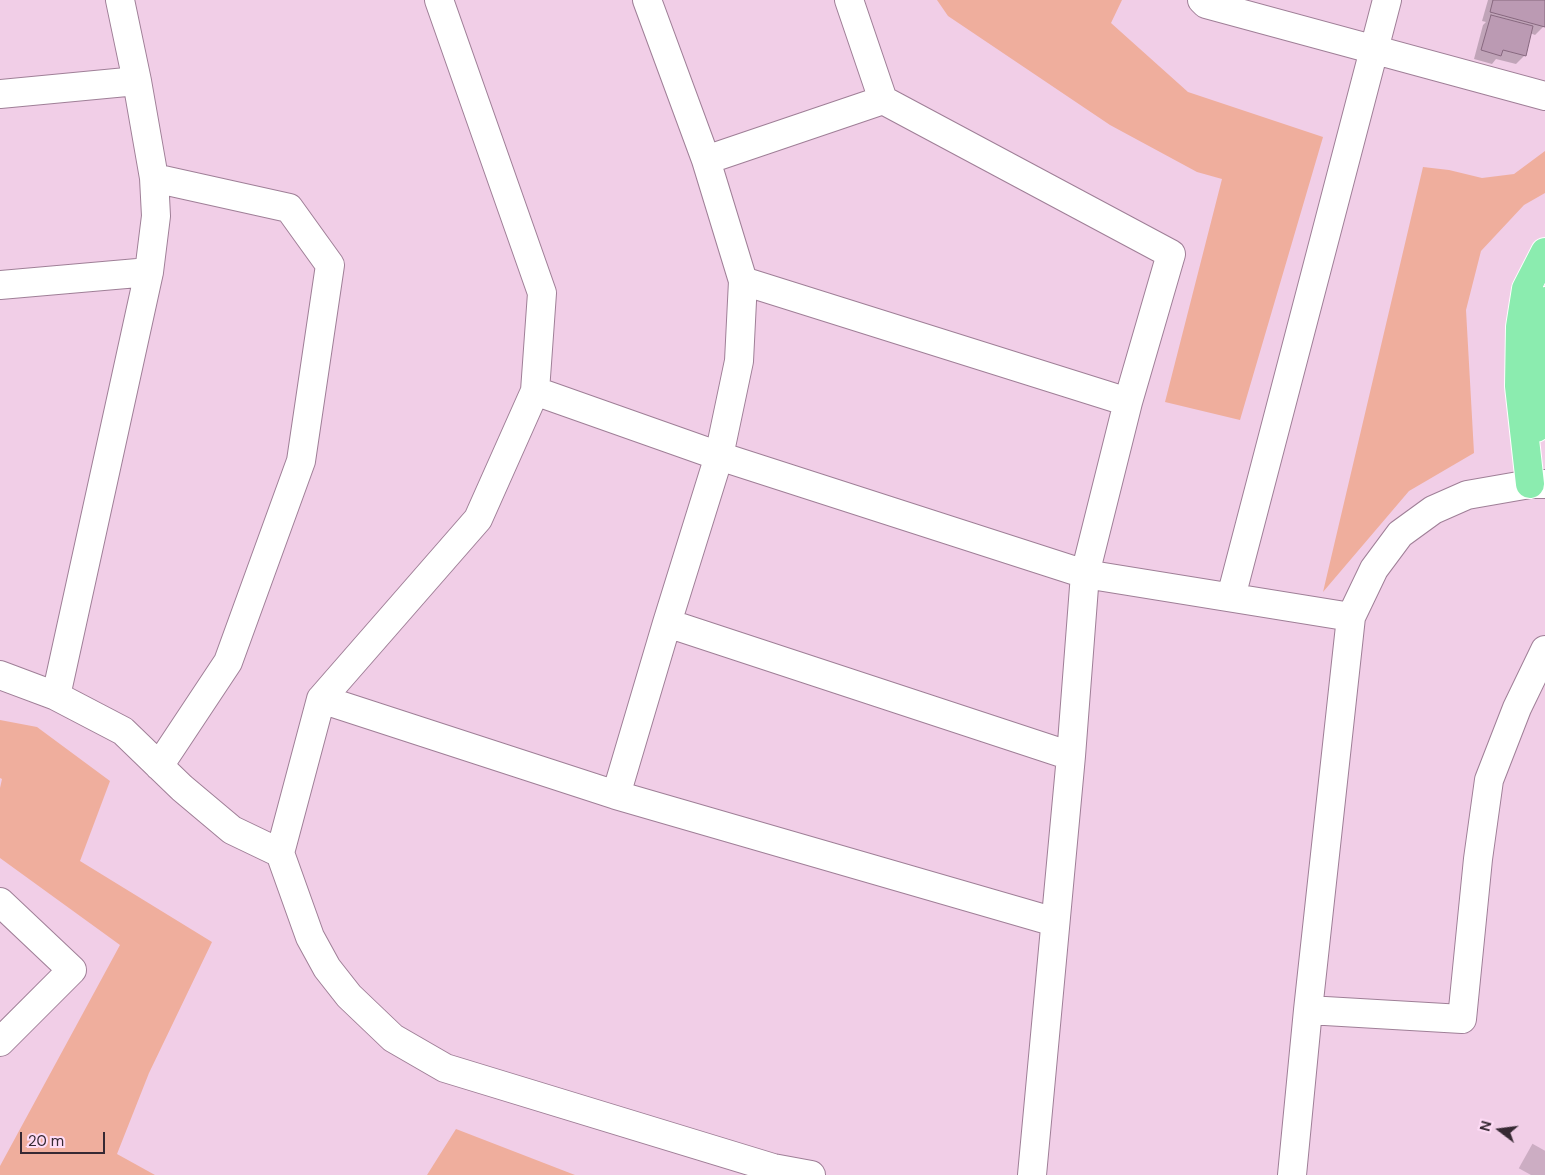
<!DOCTYPE html>
<html>
<head>
<meta charset="utf-8">
<style>
	body { margin:0 }
	#map { position:relative; width:1545px; height:1175px; overflow:hidden; background:#f1cee7; font-family:"DM Sans",sans-serif }
	canvas { display:block }
	.north { position:absolute; left:1475px; top:1105px; width:50px; height:50px; -webkit-text-stroke:4px #fedbf5; paint-order:stroke; rotate:285deg; font-size:14px; font-weight:700; line-height:20px; text-align:center; color:#362933 }
	.north::after { content:''; display:block; margin:auto; width:18px; height:22px; background:#362933; clip-path:polygon(50% 0,100% 100%,50% 72%,0 100%) }
	.scale { position:absolute; left:20px; top:1132px; width:85px; height:22px; box-sizing:border-box; border:2px solid #362933; border-top:0; padding-left:6px; font-size:15px; line-height:18px; white-space:nowrap; color:#362933; -webkit-text-stroke:4px #fedbf5; paint-order:stroke }
</style>
</head>
<body>
<div id="map">
<canvas width="1545" height="1175"></canvas>
<div class="north">N</div>
<div class="scale">20 m</div>
</div>
<script>
const context = document.querySelector('canvas').getContext('2d');
context.lineJoin = 'round';
function fill(path, color) { context.fillStyle = color; context.fill(path, 'evenodd'); }
const poly = rows => new Path2D(rows.map(r => 'M' + r).join(''));
function trace(path, color, width, dash) { context.strokeStyle = color; context.lineWidth = width; context.lineCap = dash ? 'butt' : 'round'; context.setLineDash(dash || []); context.stroke(path); }
fill(poly([
	[937,0,1122,0,1111,23,1188,92,1323,137,1240,420,1165,402,1222,179,1197,172,1110,125,948,16],
	[1545,151,1545,193,1524,205,1481,251,1466,310,1474,453,1409,491,1323,592,1423,167,1449,170,1482,178,1514,174],
	[0,720,37,727,110,781,80,861,212,942,149,1073,117,1154,155,1175,0,1175,0,1166,120,945,0,858,0,788,2,779,0,778],
	[456,1129,575,1175,427,1175]
]), '#efae9d');
fill(poly([
	[1488,0,1545,0,1544,26,1535,35,1530,33,1524,56,1516,64,1496,59,1492,64,1474,59,1483,25,1486,22,1482,21]
]), '#0003');
const building = poly([
	[1493,0,1545,0,1545,27,1490,12,1493,0],
	[1491,15,1533,26,1526,56,1503,50,1501,56,1481,50,1491,15]
]);
fill(building, '#bb9ab3');
trace(building, '#87687f', 1);
trace(poly([
	[1531,1175,1545,1150]
]), '#ccadc3', 28, [28, 14]);
const minor = poly([
	[439,0,542,293,535,391,478,519,321,699,280,853,310,937,327,968,349,996,393,1038,445,1068,773,1168,811,1175],
	[849,0,883,100,1171,254,1128,402,1085,574,1071,756,1032,1175],
	[1202,0,1206,4,1545,96],
	[0,94,137,81],
	[706,160,883,100],
	[154,178,289,208,330,265,301,461,228,662,159,766],
	[743,281,1128,402],
	[0,285,149,272],
	[535,391,719,456,1085,574,1351,617],
	[1231,597,1387,0],
	[667,623,1071,756],
	[0,675,56,696,123,731,182,788,232,830,280,853],
	[56,696,149,272,156,216,154,178,137,81,120,0],
	[321,699,616,795,1055,922],
	[616,795,667,623,719,456,739,361,743,281,706,160,647,0],
	[0,902,72,970,0,1042],
	[1308,1010,1462,1019,1478,859,1489,780,1517,708,1545,650],
	[1292,1175,1308,1010,1351,617,1374,569,1400,534,1433,510,1467,495,1530,484,1545,484]
]);
const highway = poly([
	[1536,428,1538,409,1541,315,1545,301],
	[1530,484,1519,386,1520,327,1526,289,1545,252]
]);
trace(minor, '#9f7f97', 30);
trace(highway, '#fff', 30);
trace(minor, '#fff', 28);
trace(highway, '#8becaf', 28);
</script>
</body>
</html>
